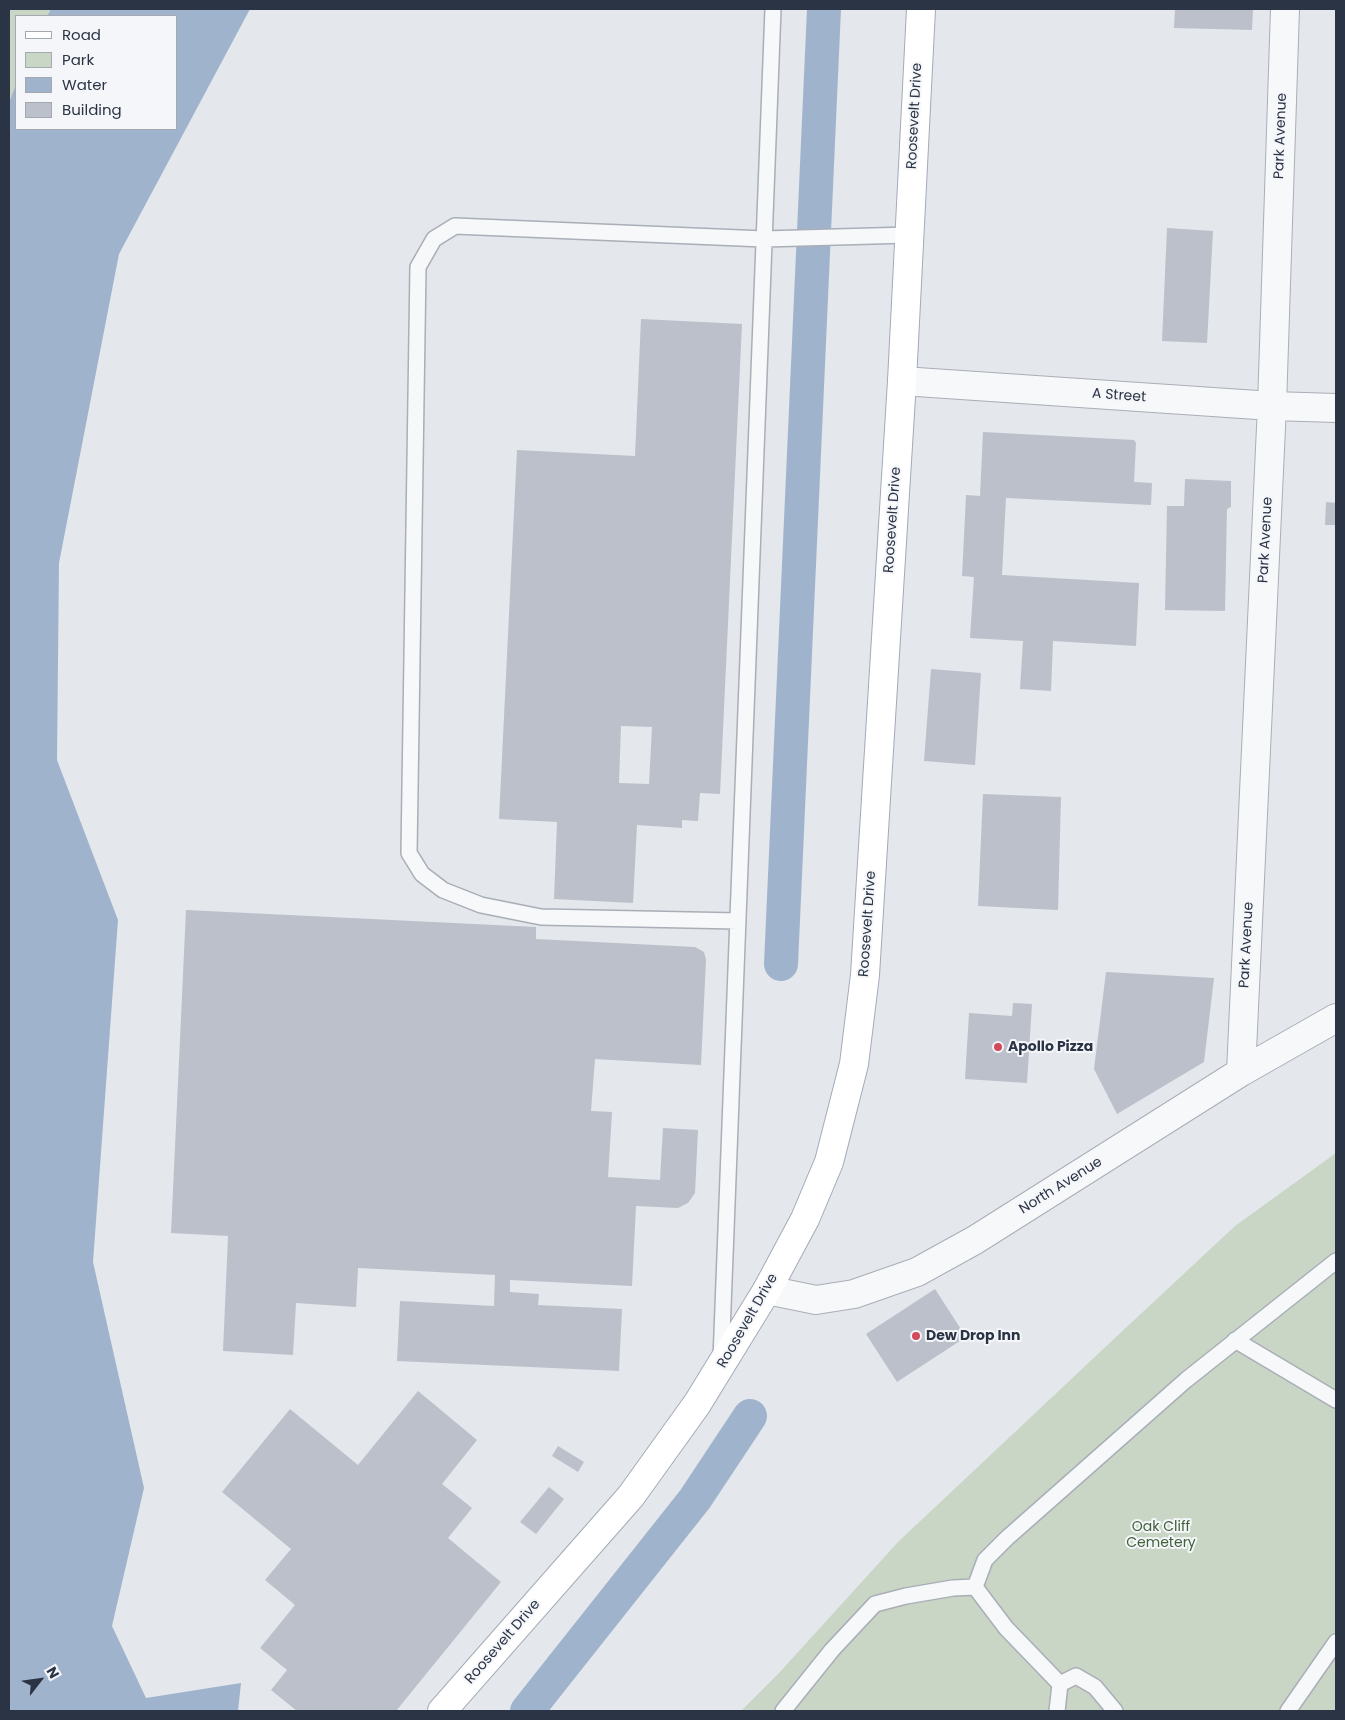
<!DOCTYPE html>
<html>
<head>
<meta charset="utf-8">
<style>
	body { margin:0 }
	#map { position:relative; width:1345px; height:1720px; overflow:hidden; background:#e4e7ec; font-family:Poppins,sans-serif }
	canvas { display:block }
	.frame { position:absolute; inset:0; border:10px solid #2b3445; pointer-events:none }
	.legend { position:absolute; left:15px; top:15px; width:162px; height:115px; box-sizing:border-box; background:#f4f6f9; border:1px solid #a4a8b1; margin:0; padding:6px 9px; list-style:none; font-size:15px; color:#2b3445 }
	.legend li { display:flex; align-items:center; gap:10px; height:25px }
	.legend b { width:25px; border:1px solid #a4a8b1 }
	.north { position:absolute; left:15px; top:1655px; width:50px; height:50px; -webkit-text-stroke:4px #f4f6f9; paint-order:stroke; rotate:60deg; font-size:14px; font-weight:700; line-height:20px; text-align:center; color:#2b3445 }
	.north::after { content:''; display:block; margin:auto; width:18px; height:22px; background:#2b3445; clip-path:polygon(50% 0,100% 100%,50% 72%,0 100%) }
</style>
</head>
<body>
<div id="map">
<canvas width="1345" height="1720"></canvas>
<div class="frame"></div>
<ul class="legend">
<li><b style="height:6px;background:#fff"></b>Road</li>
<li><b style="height:14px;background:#c9d6c5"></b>Park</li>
<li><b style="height:14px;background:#9fb4cc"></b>Water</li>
<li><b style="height:14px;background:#bbc0ca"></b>Building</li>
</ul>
<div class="north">N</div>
</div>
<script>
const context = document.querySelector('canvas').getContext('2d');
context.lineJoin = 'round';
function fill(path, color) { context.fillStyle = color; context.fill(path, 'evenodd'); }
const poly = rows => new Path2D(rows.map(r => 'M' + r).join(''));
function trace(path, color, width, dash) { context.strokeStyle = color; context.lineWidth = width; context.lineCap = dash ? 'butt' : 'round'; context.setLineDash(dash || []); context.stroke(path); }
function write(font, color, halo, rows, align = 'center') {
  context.font = font + ' Poppins,sans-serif'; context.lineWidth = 4; context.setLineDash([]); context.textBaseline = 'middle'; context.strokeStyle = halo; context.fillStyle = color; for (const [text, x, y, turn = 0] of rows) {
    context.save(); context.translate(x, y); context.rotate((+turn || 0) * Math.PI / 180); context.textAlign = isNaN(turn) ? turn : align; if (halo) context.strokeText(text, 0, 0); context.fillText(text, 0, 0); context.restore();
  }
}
fill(poly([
	[9,9,51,9,47,16,16,16,16,84,9,103],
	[1336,1153,1336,1711,741,1711,779,1673,898,1542,1116,1337,1235,1226]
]), '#c9d6c5');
fill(poly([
	[51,9,250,9,119,254,59,563,57,760,118,920,93,1262,144,1488,112,1626,146,1698,241,1683,238,1711,9,1711,9,103,16,84,16,129,176,129,176,16,47,16]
]), '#9fb4cc');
trace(poly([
	[781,964,824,9],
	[527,1711,695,1499,750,1416]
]), '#9fb4cc', 34);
fill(poly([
	[1175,9,1253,9,1252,30,1174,28],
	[1167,228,1213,231,1207,343,1162,341],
	[641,319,742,324,720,794,700,793,698,821,682,820,682,828,637,825,633,903,554,899,557,822,499,819,517,450,635,456],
	[621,726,652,727,649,784,619,783],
	[983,432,1134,440,1136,443,1134,482,1152,483,1151,505,1006,498,1002,575,1139,583,1136,646,1053,641,1051,691,1020,689,1023,641,970,638,974,577,962,576,966,495,980,496],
	[1185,479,1231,481,1231,507,1227,509,1225,611,1165,610,1167,506,1184,506],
	[1326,502,1336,503,1336,525,1325,525],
	[931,669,981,673,975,765,924,761],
	[983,794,1061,797,1058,910,978,906],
	[186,910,536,927,536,939,695,947,704,952,706,960,701,1065,595,1059,591,1111,612,1112,608,1177,660,1180,663,1128,698,1130,695,1193,688,1203,678,1208,636,1206,632,1286,510,1280,510,1292,539,1294,538,1305,622,1309,619,1371,397,1361,400,1301,494,1306,495,1275,358,1268,356,1307,296,1303,293,1355,223,1351,228,1236,171,1233],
	[1106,972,1214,978,1204,1062,1117,1114,1094,1069],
	[1013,1003,1032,1004,1027,1083,965,1079,969,1013,1012,1016],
	[935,1289,966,1337,897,1382,866,1334],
	[418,1391,477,1440,442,1484,472,1508,448,1538,501,1582,396,1711,297,1711,271,1690,287,1670,260,1648,295,1605,265,1580,291,1549,222,1492,290,1409,358,1465],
	[558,1446,584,1462,578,1472,552,1456],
	[549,1487,564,1499,536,1534,520,1522]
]), '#bbc0ca');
const service = poly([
	[738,921,541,917,481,905,443,890,422,874,409,853,418,267,434,239,455,226,764,239,909,235],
	[1235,1340,1336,1400],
	[721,1359,773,9],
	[975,1587,985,1560,1007,1538,1186,1380,1336,1261],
	[783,1711,832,1650,875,1604,906,1596,953,1588,975,1587,1006,1628,1060,1684],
	[1057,1711,1060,1684,1076,1676,1095,1687,1115,1711],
	[1288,1711,1336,1642]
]);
const minor = poly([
	[902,381,1272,406,1336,408],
	[1241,1072,1272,406,1285,9],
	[767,1290,816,1300,854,1294,917,1272,975,1240,1241,1072,1336,1018]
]);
const primary = poly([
	[442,1711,631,1496,697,1404,767,1290,805,1219,829,1162,854,1064,865,975,902,381,921,9]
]);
trace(service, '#a9aeb7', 18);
trace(minor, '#a9aeb7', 30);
trace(primary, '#a3abb8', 30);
trace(service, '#f7f8fa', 15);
trace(minor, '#f7f8fa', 28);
trace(primary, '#fff', 28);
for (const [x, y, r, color] of [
	[998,1047,5,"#d1495b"],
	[916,1336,5,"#d1495b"]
]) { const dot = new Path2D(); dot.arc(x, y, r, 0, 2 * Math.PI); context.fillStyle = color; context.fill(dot); trace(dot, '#f4f6f9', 2); }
write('14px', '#2b3445', '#f4f6f9', [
	["Roosevelt Drive",915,116,-87],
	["Park Avenue",1281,136,-88],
	["A Street",1119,396,4],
	["Roosevelt Drive",893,520,-86],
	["Park Avenue",1266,540,-87],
	["Roosevelt Drive",868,924,-86],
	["Park Avenue",1247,945,-87],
	["North Avenue",1061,1186,-32],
	["Roosevelt Drive",748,1321,-60],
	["Roosevelt Drive",503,1642,-49]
]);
write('bold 14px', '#2b3445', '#f4f6f9', [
	["Apollo Pizza",1008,1047],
	["Dew Drop Inn",926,1336]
], 'left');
write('14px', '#3f6138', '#f4f6f9', [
	["Oak Cliff",1161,1527],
	["Cemetery",1161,1543]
]);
</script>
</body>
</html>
